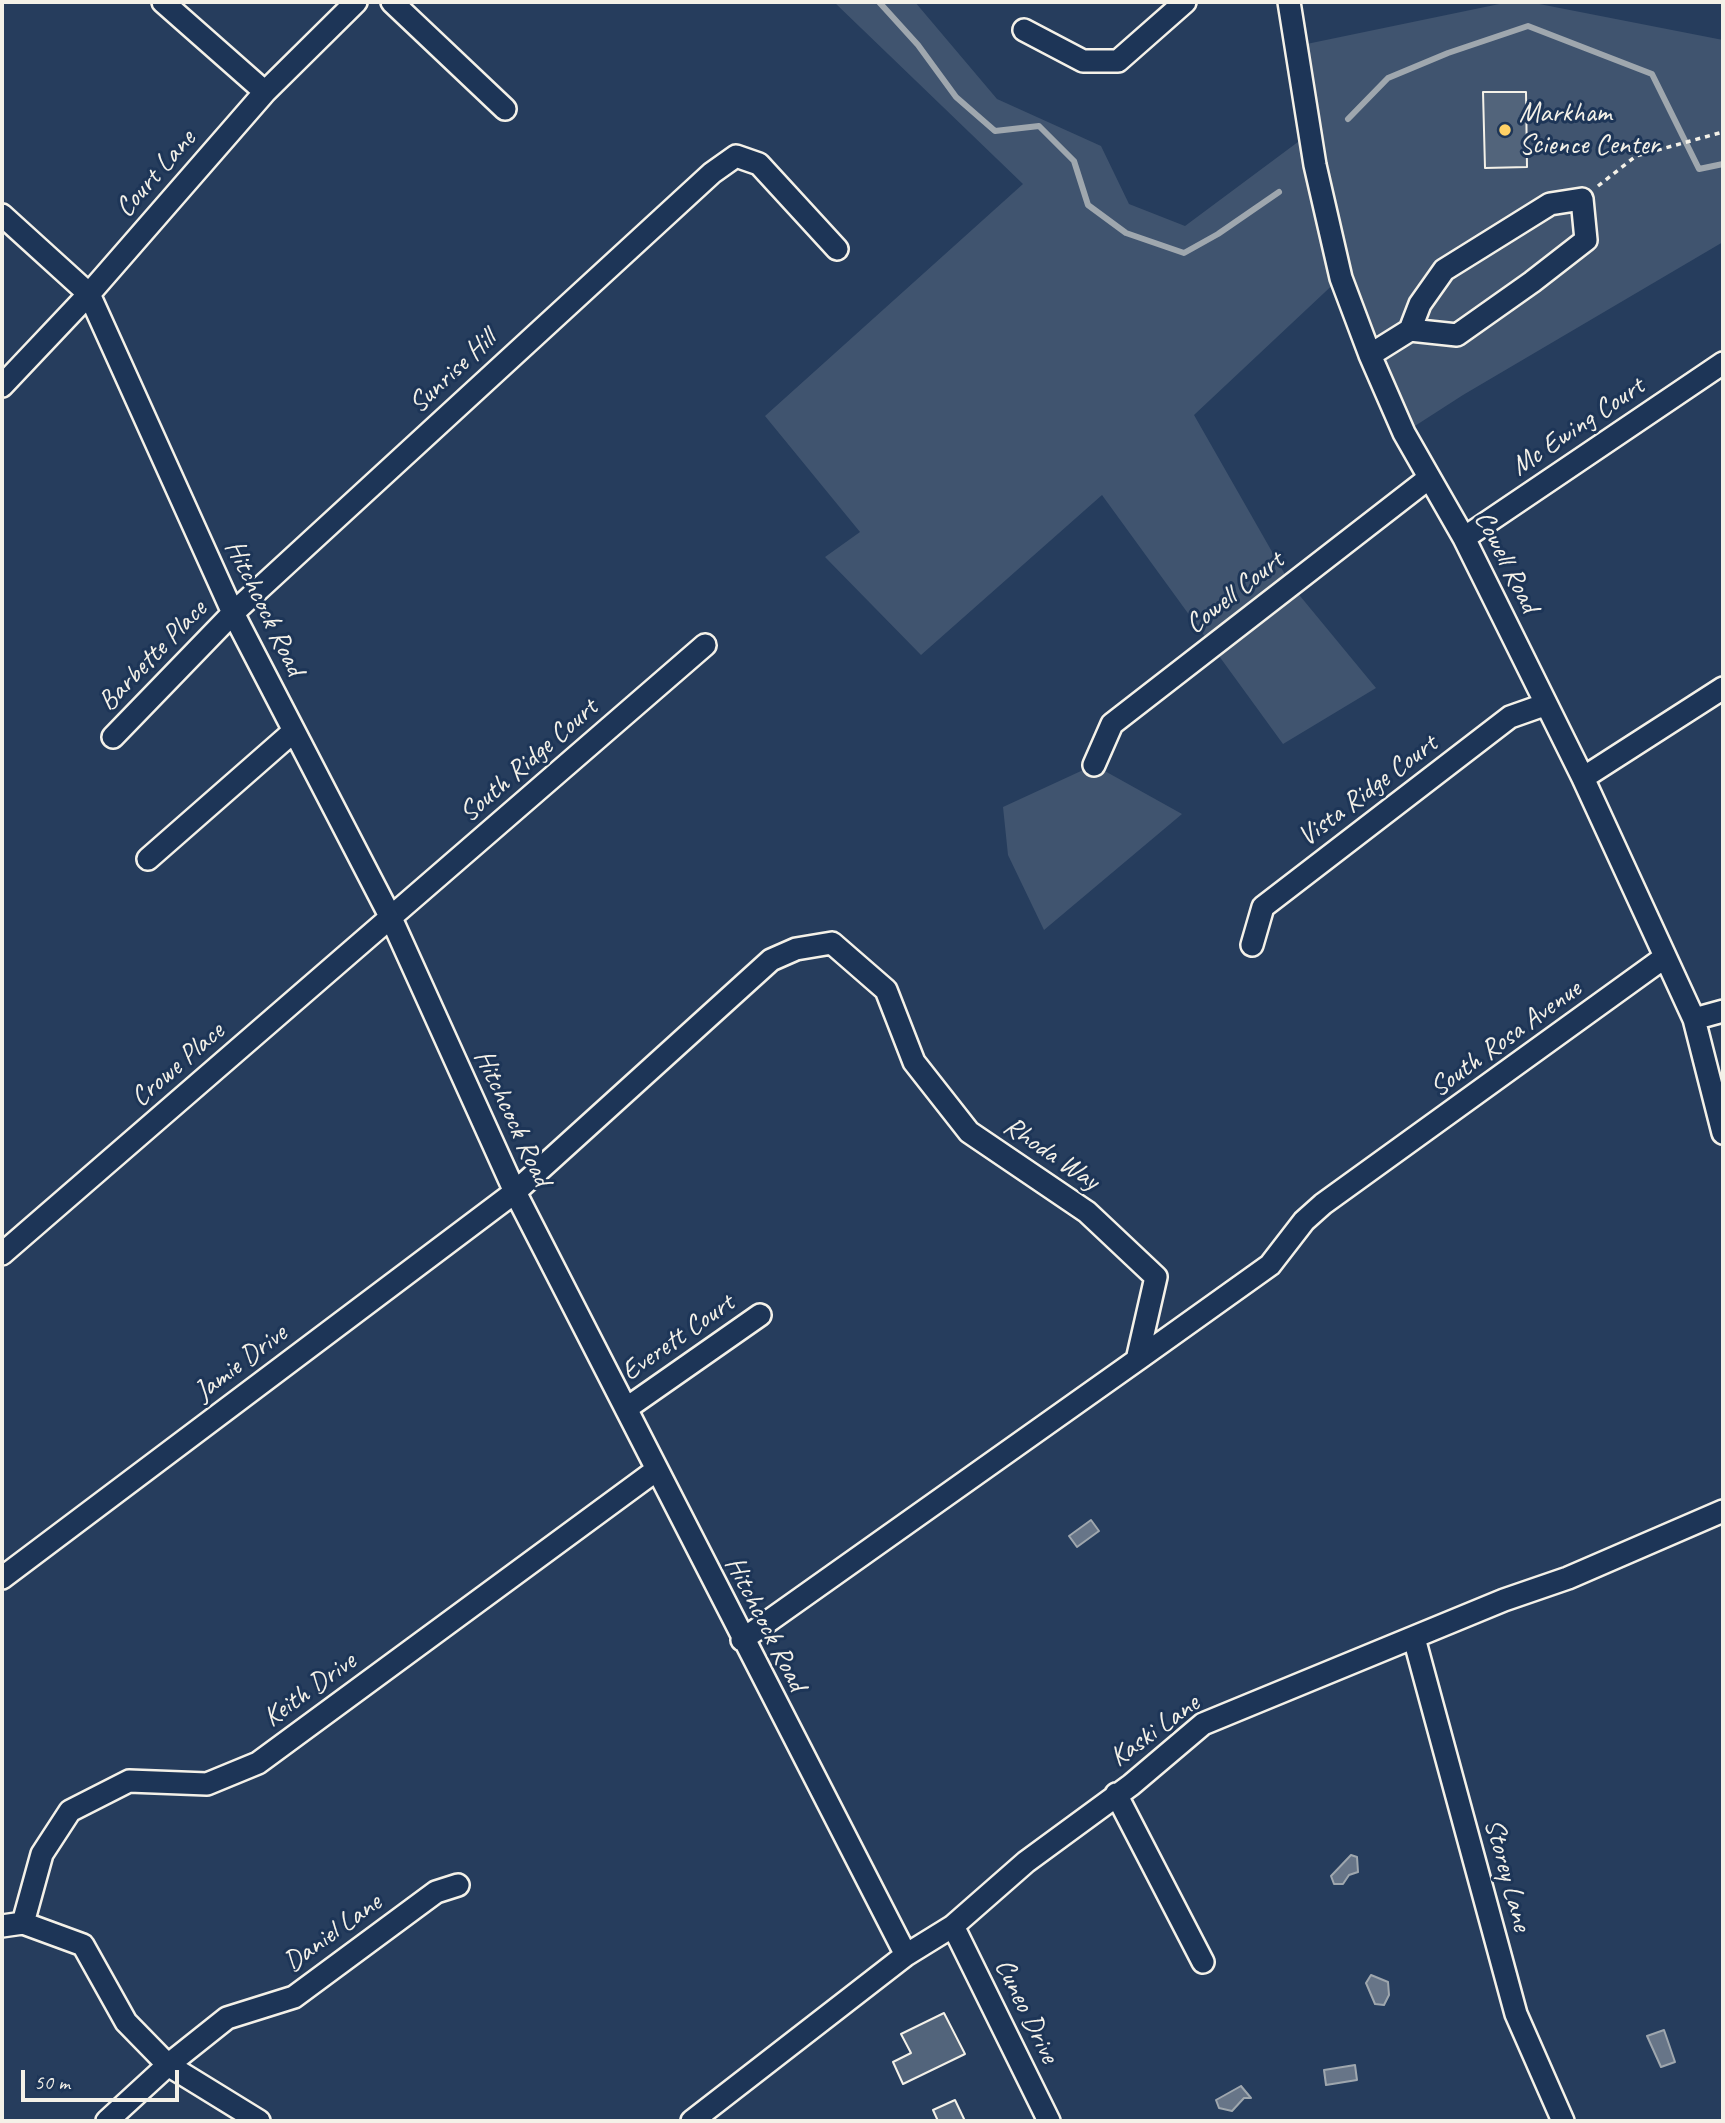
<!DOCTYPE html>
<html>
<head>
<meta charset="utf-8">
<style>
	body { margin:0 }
	#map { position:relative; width:1725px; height:2123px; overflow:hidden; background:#263d5d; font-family:Caveat,sans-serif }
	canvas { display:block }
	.frame { position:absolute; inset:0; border:4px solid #f4f1e8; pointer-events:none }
	.scale { position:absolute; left:21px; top:2070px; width:158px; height:32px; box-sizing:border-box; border:4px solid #f4f1e8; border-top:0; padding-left:9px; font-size:21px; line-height:24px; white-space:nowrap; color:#f4f1e8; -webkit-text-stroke:5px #1d3557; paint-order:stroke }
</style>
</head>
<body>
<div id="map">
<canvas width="1725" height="2123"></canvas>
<div class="frame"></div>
<div class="scale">50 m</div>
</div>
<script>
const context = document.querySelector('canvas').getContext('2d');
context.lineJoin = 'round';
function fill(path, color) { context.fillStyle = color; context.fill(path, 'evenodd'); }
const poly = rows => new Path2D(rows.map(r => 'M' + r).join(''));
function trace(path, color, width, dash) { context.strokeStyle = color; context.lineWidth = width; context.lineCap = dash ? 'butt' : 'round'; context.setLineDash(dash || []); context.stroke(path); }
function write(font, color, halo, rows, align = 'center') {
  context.font = font + ' Caveat,sans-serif'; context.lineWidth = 6; context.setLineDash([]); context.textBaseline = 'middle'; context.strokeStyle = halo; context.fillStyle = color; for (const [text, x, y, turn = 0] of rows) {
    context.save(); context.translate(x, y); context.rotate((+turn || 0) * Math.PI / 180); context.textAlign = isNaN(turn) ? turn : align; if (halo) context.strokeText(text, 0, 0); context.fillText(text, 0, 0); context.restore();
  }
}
fill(poly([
	[834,2,915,2,997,99,1101,146,1129,204,1185,226,1310,133,1297,46,1509,2,1529,2,1723,40,1723,242,1463,395,1404,433,1340,278,1194,415,1291,585,1376,688,1283,744,1102,495,921,655,825,557,860,532,765,416,1023,184],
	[1094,765,1182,814,1044,930,1008,855,1003,807]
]), '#40546f');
const water = poly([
	[1091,1520,1099,1531,1077,1547,1069,1536,1091,1520],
	[1351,1855,1357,1857,1358,1872,1349,1875,1343,1884,1334,1884,1331,1876,1351,1855],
	[1371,1975,1388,1982,1389,1995,1384,2005,1375,2004,1366,1983,1371,1975],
	[1664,2030,1675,2062,1661,2067,1647,2036,1664,2030],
	[1355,2065,1357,2080,1326,2085,1324,2070,1355,2065],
	[1241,2086,1251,2098,1244,2098,1232,2111,1219,2108,1216,2100,1241,2086]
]);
fill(water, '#677588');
trace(water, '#9fa7ae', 2);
trace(poly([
	[879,2,918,45,956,97,995,131,1039,126,1074,161,1088,205,1126,233,1184,253,1218,234,1279,192],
	[1348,119,1388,78,1448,53,1528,26,1652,74,1699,169,1723,164]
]), '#9fa7ae', 6);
const building = poly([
	[1483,92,1526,92,1527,167,1485,168,1483,92],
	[944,2013,965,2054,903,2084,893,2062,911,2053,901,2034,944,2013],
	[955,2100,965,2121,938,2121,933,2110,955,2100]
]);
fill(building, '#52647b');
trace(building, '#f4f1e8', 2);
const minor = poly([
	[163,2,265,92],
	[392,2,505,109],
	[1289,2,1315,165,1341,278,1370,355,1404,433,1464,538,1583,778,1694,1019,1723,1133],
	[1024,30,1083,61,1118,61,1185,2],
	[2,215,89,294,233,613,391,918,515,1192,906,1955],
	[1370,355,1410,330,1420,304,1444,270,1550,204,1582,199,1586,240,1532,282,1457,335,1410,330],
	[2,386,89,294,265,92,356,2],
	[1464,538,1723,363],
	[113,737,233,613,712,173,736,156,759,164,837,249],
	[1094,765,1112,724,1429,478],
	[1583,778,1723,688],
	[148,859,294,731],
	[1252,945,1263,907,1510,717,1544,705],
	[1694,1019,1723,1011],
	[2,1254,705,645],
	[1137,1360,1270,1265,1304,1221,1323,1204,1665,957],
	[627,1408,760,1315],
	[2,1578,515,1192,771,960,796,949,832,943,886,990,914,1062,969,1132,1087,1212,1156,1277,1137,1360,742,1640],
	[1414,1638,1516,2014,1563,2121],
	[1116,1794,1203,1962],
	[23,1923,42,1854,70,1811,129,1781,207,1784,258,1763,655,1471],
	[2,1926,23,1923,83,1945,126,2022,168,2065,259,2121],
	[953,1926,1049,2121],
	[107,2121,168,2065,227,2018,294,1997,436,1892,458,1885],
	[692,2121,906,1955,953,1926,1026,1862,1131,1785,1203,1724,1504,1600,1568,1578,1723,1511]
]);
trace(minor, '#f4f1e8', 26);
trace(poly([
	[1598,186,1636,156,1723,132]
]), '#f4f1e8', 3.5, [5, 5]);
trace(minor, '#1d3557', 21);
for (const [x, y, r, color] of [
	[1505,130,7,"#ffd166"]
]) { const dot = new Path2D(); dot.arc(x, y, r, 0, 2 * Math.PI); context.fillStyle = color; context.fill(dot); trace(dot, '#1d3557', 2.5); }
write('28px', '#f4f1e8', '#1d3557', [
	["Markham",1519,114],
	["Science Center",1519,146]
], 'left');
write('28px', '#f4f1e8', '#1d3557', [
	["Court Lane",156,174,-49],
	["Sunrise Hill",453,372,-43],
	["Mc Ewing Court",1578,427,-34],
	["Cowell Road",1506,562,63],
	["Cowell Court",1235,593,-38],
	["Hitchcock Road",264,608,64],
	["Barbette Place",153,656,-46],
	["South Ridge Court",529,761,-41],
	["Vista Ridge Court",1368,791,-37],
	["South Rosa Avenue",1506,1039,-36],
	["Crowe Place",178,1065,-41],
	["Hitchcock Road",512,1118,65],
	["Rhoda Way",1051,1154,34],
	["Everett Court",678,1338,-35],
	["Jamie Drive",241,1363,-37],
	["Hitchcock Road",765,1624,63],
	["Keith Drive",310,1690,-36],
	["Kaski Lane",1155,1731,-36],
	["Storey Lane",1507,1875,75],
	["Daniel Lane",333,1933,-36],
	["Cuneo Drive",1026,2011,64]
]);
</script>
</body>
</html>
